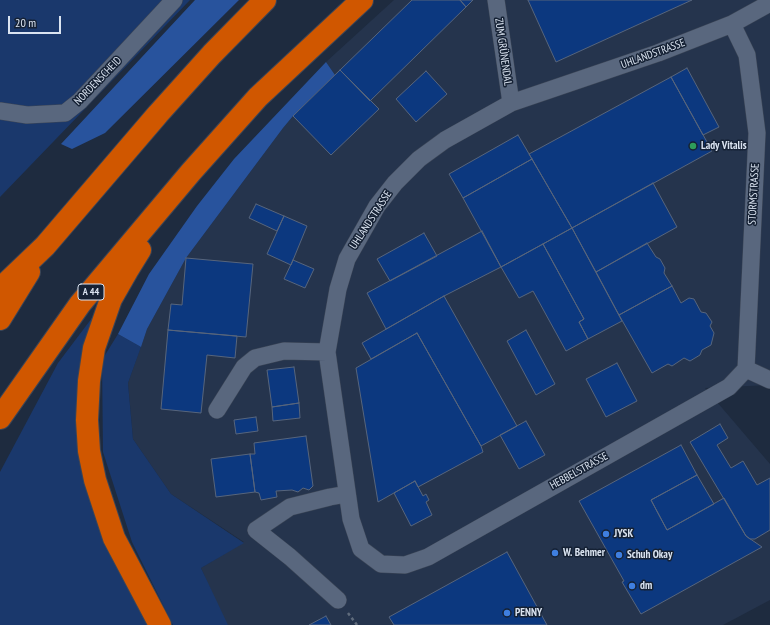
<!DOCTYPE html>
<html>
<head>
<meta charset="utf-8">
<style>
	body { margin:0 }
	#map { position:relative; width:770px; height:625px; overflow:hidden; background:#1e2b3f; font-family:"PT Sans Narrow",sans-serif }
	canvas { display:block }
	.scale { position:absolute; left:8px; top:16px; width:53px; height:18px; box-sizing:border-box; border:2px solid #dbe4f1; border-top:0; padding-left:5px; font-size:12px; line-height:14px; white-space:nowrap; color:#dbe4f1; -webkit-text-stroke:3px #152134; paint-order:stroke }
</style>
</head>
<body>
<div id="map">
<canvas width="770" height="625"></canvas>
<div class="scale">20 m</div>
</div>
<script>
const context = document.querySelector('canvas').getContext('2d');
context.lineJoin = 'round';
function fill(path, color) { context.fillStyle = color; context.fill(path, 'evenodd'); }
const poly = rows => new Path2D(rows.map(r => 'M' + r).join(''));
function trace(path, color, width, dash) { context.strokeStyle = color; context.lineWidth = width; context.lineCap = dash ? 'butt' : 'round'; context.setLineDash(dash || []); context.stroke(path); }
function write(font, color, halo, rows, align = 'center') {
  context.font = font + ' "PT Sans Narrow",sans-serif'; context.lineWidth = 3; context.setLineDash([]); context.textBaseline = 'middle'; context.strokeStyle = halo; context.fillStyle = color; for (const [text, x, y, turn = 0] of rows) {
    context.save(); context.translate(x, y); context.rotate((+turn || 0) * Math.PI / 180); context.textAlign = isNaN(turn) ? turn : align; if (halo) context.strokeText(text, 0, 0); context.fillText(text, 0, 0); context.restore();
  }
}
fill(poly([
	[394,0,770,0,770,385,705,388,770,464,770,600,723,625,226,625,201,568,244,542,171,494,133,439,128,383,147,329,186,258,283,128,293,116,335,75,326,62]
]), '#25344d');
fill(poly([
	[0,0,190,0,0,197],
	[98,310,80,422,151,625,0,625,0,472,58,363],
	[118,334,141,347,128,383,133,439,171,494,244,543,201,568,228,625,173,625,132,542,103,452,102,360]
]), '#1a386c');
fill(poly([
	[195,0,239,0,105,133,72,149,61,144],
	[326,62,335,75,293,116,283,128,186,258,147,329,141,347,118,334,149,274,197,206,234,159]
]), '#28539d');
const building = poly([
	[412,0,460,0,466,7,370,101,340,70,412,0],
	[460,0,473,0,466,7,460,0],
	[528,0,692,0,556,62,528,0],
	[687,68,719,127,703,135,671,77,687,68],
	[340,70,379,109,331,155,293,116,340,70],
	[426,71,447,94,416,122,396,99,426,71],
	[671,77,712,151,572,228,529,154,671,77],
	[518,135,532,159,463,198,449,174,518,135],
	[532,159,572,228,501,267,463,198,532,159],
	[653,183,677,227,596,272,572,228,653,183],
	[256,204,284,216,277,231,249,218,256,204],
	[284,216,307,226,291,265,267,254,284,216],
	[572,228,622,321,588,339,579,322,584,319,543,244,572,228],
	[482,231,501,267,444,296,386,329,367,293,482,231],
	[424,233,437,256,390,281,377,259,424,233],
	[647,243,656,257,660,259,665,268,664,273,672,286,619,315,596,272,647,243],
	[543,244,584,319,579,322,588,339,566,351,533,291,519,298,501,267,543,244],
	[186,258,253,264,246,337,168,330,171,304,182,305,186,258],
	[293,260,314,269,305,288,284,279,293,260],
	[672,286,681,303,689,298,694,299,701,312,706,313,712,322,710,326,714,333,711,345,702,350,700,355,690,361,684,358,672,366,668,364,652,373,619,315,672,286],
	[444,296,517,426,481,446,417,333,371,359,362,343,444,296],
	[168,330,237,336,235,358,207,355,201,413,161,409,168,330],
	[526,330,555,384,536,395,507,341,526,330],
	[417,333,481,446,483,452,418,487,415,481,378,502,356,368,417,333],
	[617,363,637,401,606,417,586,379,617,363],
	[294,367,299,403,272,407,267,370,294,367],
	[299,403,300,418,273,421,272,407,299,403],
	[256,417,258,431,236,434,234,420,256,417],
	[526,421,545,455,519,469,500,435,526,421],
	[720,424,728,438,717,445,731,468,743,461,757,485,770,478,770,530,755,539,750,539,746,536,690,442,720,424],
	[306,436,313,486,309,490,303,488,298,492,292,490,276,491,277,497,261,500,259,493,255,492,250,454,255,454,254,443,306,436],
	[681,445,697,475,651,500,667,530,724,498,746,536,762,547,641,614,622,582,624,581,579,501,681,445],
	[250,454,255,492,216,497,211,459,250,454],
	[697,475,714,504,667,530,651,500,697,475],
	[415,481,423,496,426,494,429,500,426,502,432,515,411,526,394,493,415,481],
	[507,552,547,625,394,625,389,617,507,552],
	[326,616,331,625,309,625,326,616]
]);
fill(building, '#0c387f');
trace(building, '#57657c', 1);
const minor = poly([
	[496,0,511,103],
	[732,24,747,55,757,133,746,369],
	[0,111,27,115,65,113,80,101,174,0],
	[746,369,729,387,428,557,405,565,381,564,361,549,351,519,327,352,338,289,347,259,377,206,395,183,419,159,445,140,511,103,658,53,732,24,770,3],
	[746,369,770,380],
	[217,410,244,367,255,358,284,351,327,352],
	[338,600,290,557,256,530,290,507,330,497,347,494]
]);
const highway = poly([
	[140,250,127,271,111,299,94,348,89,381,87,420,89,451,95,480,114,538,160,625],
	[0,289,45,246,158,114,212,54,265,0],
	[0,319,29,272],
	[0,418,80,304,191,172,258,97,362,0]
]);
trace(minor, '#3b4556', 18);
trace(highway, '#3b4556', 24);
trace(poly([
	[348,613,357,625]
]), '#5f6b7c', 2.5, [3, 3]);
trace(minor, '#59677e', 17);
trace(highway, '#d05700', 22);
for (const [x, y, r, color] of [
	[693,146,4,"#2e9e5b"],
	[606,534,4,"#3f7fe0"],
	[555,553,4,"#3f7fe0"],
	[619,555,4,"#3f7fe0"],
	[632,586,4,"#3f7fe0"],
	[507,613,4,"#3f7fe0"]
]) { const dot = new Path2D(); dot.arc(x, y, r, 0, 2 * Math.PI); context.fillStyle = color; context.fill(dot); trace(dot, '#152134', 1.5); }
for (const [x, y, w] of [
	[91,292,26]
]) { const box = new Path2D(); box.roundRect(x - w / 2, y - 8, w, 16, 3); context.fillStyle = '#152134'; context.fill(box); trace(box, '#dbe4f1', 1); }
write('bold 10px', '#dbe4f1', null, [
	["A 44",91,292]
]);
write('11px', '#dbe4f1', '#152134', [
	["ZUM GRÜNENDAL",503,52,82],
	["UHLANDSTRASSE",653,54,-20],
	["NORDENSCHEID",98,81,-46],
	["STORMSTRASSE",754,194,-87],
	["UHLANDSTRASSE",371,220,-57],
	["HEBBELSTRASSE",579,471,-29]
]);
write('bold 11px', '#dbe4f1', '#152134', [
	["Lady Vitalis",701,146],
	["JYSK",614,534],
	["W. Behmer",563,553],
	["Schuh Okay",627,555],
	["dm",640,586],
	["PENNY",515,613]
], 'left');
</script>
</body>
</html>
